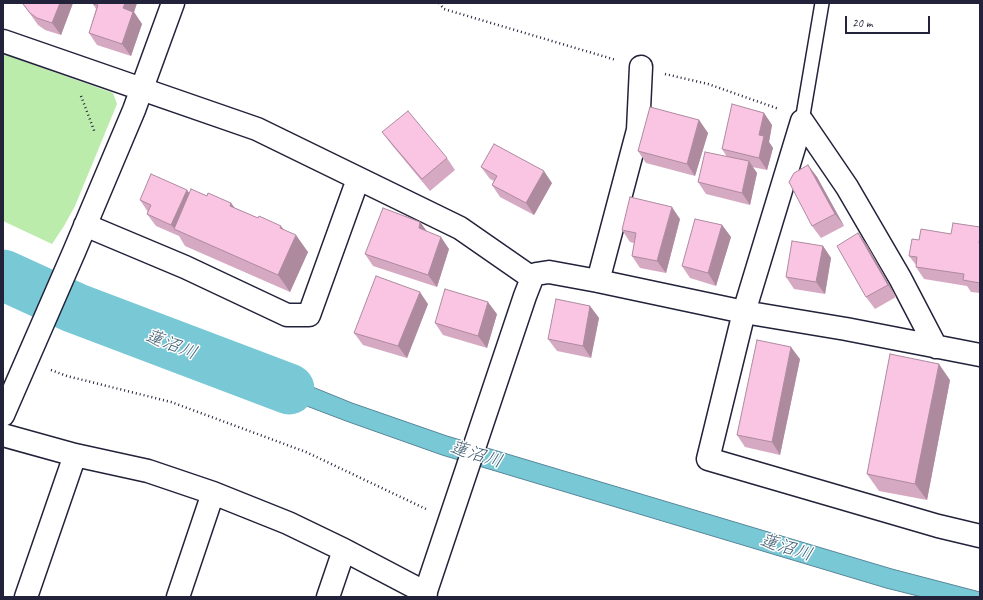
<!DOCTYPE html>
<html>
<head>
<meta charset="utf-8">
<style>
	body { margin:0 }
	#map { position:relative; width:983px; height:600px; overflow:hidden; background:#fff; font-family:Caveat,sans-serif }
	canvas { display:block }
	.frame { position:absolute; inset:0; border:4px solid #22223b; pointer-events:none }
	.scale { position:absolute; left:845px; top:16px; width:85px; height:18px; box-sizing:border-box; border:2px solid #22223b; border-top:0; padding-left:5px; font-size:12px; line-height:14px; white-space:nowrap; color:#22223b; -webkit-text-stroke:3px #fff; paint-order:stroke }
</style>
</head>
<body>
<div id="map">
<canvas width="983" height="600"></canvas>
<div class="frame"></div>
<div class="scale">20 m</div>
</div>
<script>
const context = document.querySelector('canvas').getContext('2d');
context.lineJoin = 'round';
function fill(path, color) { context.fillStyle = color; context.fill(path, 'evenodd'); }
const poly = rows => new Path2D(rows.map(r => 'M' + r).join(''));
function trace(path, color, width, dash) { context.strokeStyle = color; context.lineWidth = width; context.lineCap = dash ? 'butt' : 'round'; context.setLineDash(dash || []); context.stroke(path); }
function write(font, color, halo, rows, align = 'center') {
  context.font = font + ' Caveat,"Klee One",sans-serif'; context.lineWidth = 3; context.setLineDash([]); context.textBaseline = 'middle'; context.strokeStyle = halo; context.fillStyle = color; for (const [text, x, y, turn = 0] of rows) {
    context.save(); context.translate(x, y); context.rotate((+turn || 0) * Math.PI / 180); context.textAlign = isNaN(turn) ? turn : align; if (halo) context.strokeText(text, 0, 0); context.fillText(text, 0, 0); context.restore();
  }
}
fill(poly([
	[3,54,113,93,117,104,75,206,64,226,52,244,3,221]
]), '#bbecab');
const water = poly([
	[227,355,288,377,352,403,447,436,892,569,980,592,980,597,922,597,886,588,442,455,346,421,220,373,227,355]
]);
fill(water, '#79c8d6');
trace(water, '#568698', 1);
trace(poly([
	[3,275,75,308,289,389]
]), '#79c8d6', 51);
const lane = poly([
	[802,121,822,3]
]);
const street = poly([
	[3,41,257,129,460,228,532,278],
	[802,121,744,312,708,459,938,526,980,536],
	[802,121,847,187,900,278,936,347],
	[85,225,185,267,287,315,309,315,358,179],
	[598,281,638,130,641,67],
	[3,415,74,252,134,110,173,3],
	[3,435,75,455,148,471,213,493,288,523,344,550,426,593],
	[26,597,75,455],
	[178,597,213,493],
	[328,597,344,550],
	[424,597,525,296,532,278,536,274,549,272,598,281,744,312,846,329,980,355]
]);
trace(lane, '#22223b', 16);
trace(street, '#22223b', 25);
trace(poly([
	[439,3,444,9,616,60],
	[665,74,708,84,779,109],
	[81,96,95,133],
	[51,370,67,376,171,402,306,452,426,509]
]), '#22223b', 2.5, [1, 3]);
trace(lane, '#fff', 13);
trace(street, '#fff', 22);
fill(poly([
	[73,3,61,35,45,30,38,25,23,4],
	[93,3,137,3,134,12,142,24,131,56,97,45,89,33,96,9,93,4],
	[764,113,772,125,769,142,773,148,767,170,752,167,757,173,750,205,706,194,698,182,727,157,722,149],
	[699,120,708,133,695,176,646,163,638,151],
	[382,132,447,158,455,170,430,191,391,144],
	[808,165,817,177,844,226,821,238,812,226],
	[481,167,552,183,534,215,500,197,492,185,494,181,490,179],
	[187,190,189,193,207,196,231,203,235,208,284,230,308,252,290,292,185,246,179,236,156,226,147,214,148,212,140,200],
	[680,219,666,273,640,268,632,256,634,243,630,242,622,230],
	[420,222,427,232,449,249,437,287,373,266,365,254],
	[722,225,731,237,716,286,690,278,682,266],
	[980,227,980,293,971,292,967,286,924,279,916,267,916,265,909,256,919,240,951,234],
	[858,233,867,245,896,297,875,309,866,297],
	[823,246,831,258,825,294,794,289,786,277],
	[428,304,407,358,363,345,354,333],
	[590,306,599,318,591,358,557,351,548,339],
	[497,314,487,348,443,335,435,323],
	[800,359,780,455,745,447,737,435],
	[950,380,927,500,879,491,867,474]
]), '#d6a9c3');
fill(poly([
	[60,3,73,3,61,35,52,23],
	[125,3,137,3,134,12,142,24,131,56,122,44,123,8],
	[764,113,772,125,769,142,773,148,767,170,759,158,759,135],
	[699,120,708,133,695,176,687,164],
	[749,161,757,173,750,205,742,193],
	[808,165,817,177,844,226,835,214],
	[544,171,552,183,534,215,526,203],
	[187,190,195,202,175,229,171,225],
	[231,203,243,220,230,206],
	[672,207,680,219,666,273,657,261],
	[420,222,429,234,419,228],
	[722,225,731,237,716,286,708,273],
	[281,226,293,242,296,235,308,252,290,292,278,275,280,228],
	[858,233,867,245,896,297,888,285],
	[441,237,449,249,437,287,428,275],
	[823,246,831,258,825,294,816,282],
	[420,292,428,304,407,358,398,346],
	[488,302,497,314,487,348,478,336],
	[590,306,599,318,591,358,583,346],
	[791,347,800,359,780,455,772,442],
	[939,364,950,380,927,500,915,484]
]), '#ae8a9f');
const building = poly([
	[23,3,60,3,52,23,37,18,30,13,23,4,23,3],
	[93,3,125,3,123,8,133,12,122,44,89,33,98,5,93,4,93,3],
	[732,104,764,113,759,135,764,136,759,158,722,149,732,104],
	[650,107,699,120,687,164,638,151,650,107],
	[408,111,447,158,422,179,382,132,408,111],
	[494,144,544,171,526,203,492,185,497,176,481,167,494,144],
	[705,152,749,161,742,193,698,182,705,152],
	[808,165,835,214,812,226,789,182,794,173,808,165],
	[151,174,187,190,171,225,147,214,151,205,140,200,151,174],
	[191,189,207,196,208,193,231,203,230,206,258,218,259,216,281,226,280,228,296,235,278,275,174,229,191,189],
	[630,197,672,207,657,261,632,256,636,233,622,230,630,197],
	[383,208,420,222,419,228,441,237,428,275,365,254,383,208],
	[695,219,722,225,708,273,682,266,695,219],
	[953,223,980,227,980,236,979,243,980,243,980,283,963,280,964,274,916,267,917,257,909,256,912,239,919,240,921,229,951,234,953,223],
	[858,233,888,285,866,297,837,246,858,233],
	[792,241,823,246,816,282,786,277,792,241],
	[376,276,420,292,398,346,354,333,376,276],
	[445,289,488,302,478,336,435,323,445,289],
	[556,299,590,306,583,346,548,339,556,299],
	[757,340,791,347,772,442,737,435,757,340],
	[890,354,939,364,915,484,867,474,890,354]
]);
fill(building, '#f9c5e3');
trace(building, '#ae8a9f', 1);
write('italic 18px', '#405c71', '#fff', [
	["蓮沼川",171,345,21],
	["蓮沼川",476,455,17],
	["蓮沼川",786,548,17]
]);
</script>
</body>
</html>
